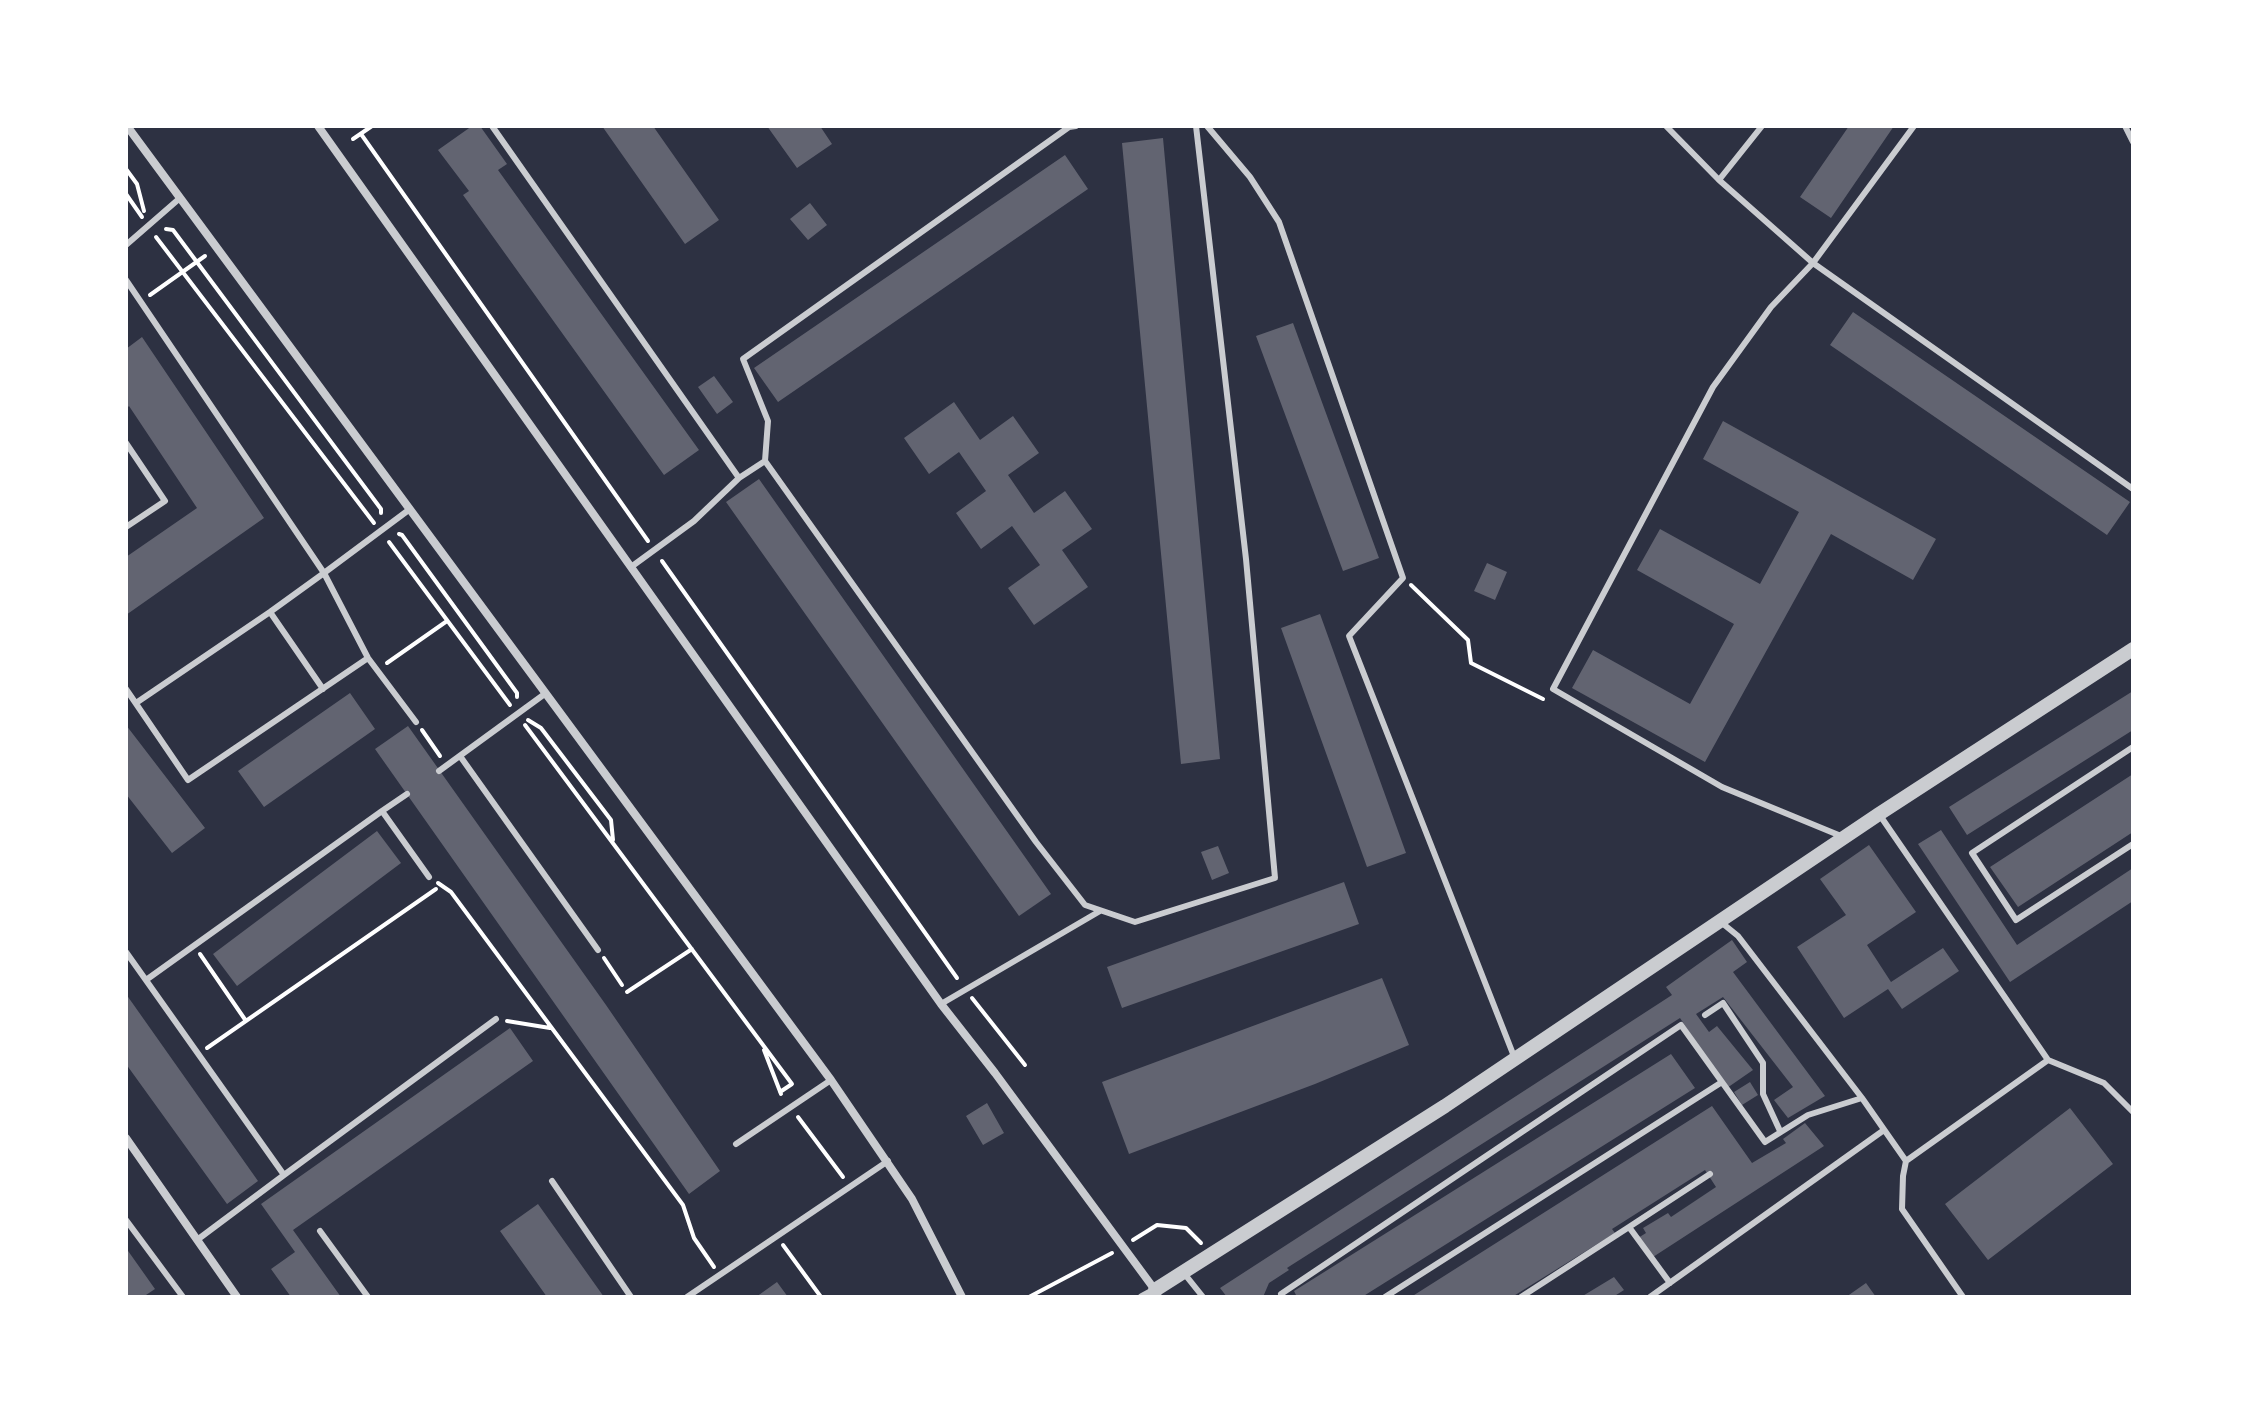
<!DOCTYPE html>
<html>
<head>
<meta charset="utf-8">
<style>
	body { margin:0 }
	#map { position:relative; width:2259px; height:1423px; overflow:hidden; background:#2d3142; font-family:Barlow,sans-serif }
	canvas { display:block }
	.frame { position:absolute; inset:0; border:128px solid #fff; pointer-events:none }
</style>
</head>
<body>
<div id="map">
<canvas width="2259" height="1423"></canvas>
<div class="frame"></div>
</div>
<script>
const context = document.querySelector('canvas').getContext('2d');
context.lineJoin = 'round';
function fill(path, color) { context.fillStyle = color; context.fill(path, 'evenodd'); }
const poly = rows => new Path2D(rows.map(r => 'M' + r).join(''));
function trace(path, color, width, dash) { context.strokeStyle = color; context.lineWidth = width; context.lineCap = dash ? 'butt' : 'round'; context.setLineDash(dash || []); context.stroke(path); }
fill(poly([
	[472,126,480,126,507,164,498,170,699,450,664,475,463,195,469,191,438,150],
	[602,126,653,126,719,220,685,244],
	[767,126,820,126,832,144,797,168],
	[1849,126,1894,126,1831,218,1800,197],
	[1163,138,1220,759,1181,764,1122,143],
	[1065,155,1088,189,778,402,754,368],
	[810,203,827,225,808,240,790,219],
	[1853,312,2130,502,2107,535,1830,345],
	[1293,323,1379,558,1343,571,1256,336],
	[142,337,264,518,126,615,126,557,197,508,129,406,126,409,126,349],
	[714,376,733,402,717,414,698,387],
	[954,402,980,440,1013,416,1039,453,1008,475,1034,513,1065,491,1092,529,1062,550,1088,587,1034,625,1008,588,1040,565,1012,526,981,549,956,513,986,491,959,452,929,474,904,438],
	[1723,421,1936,539,1913,580,1831,534,1705,762,1572,688,1593,650,1690,704,1734,624,1637,570,1660,529,1760,584,1799,512,1703,459],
	[759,479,1051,894,1019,916,726,502],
	[1487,563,1507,572,1495,600,1474,591],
	[1320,614,1406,853,1367,867,1281,628],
	[2133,691,2133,730,1967,835,1949,807],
	[350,693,375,729,264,807,238,771],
	[126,725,205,828,172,853,126,794],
	[408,726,606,1005,720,1171,689,1194,375,749],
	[2133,774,2133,832,2018,907,1990,867],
	[1941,830,2017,945,2133,868,2133,901,2010,982,1918,844],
	[377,831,401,863,237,986,213,954],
	[1869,845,1916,912,1867,945,1891,982,1943,948,1959,971,1902,1009,1888,989,1844,1018,1797,947,1846,915,1820,879],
	[1218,846,1229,873,1212,880,1201,852],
	[1344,882,1359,924,1122,1008,1107,967],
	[1732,940,1747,962,1733,972,1825,1096,1788,1118,1774,1100,1793,1087,1723,997,1696,1014,1709,1032,1717,1026,1753,1070,1727,1088,1680,1018,1290,1266,1287,1268,1289,1270,1269,1283,1263,1297,1227,1297,1220,1288,1672,995,1666,987],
	[1382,978,1409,1045,1315,1084,1129,1154,1102,1082],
	[126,994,258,1181,227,1204,126,1064],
	[510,1028,533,1061,293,1230,341,1297,291,1297,271,1269,295,1252,261,1204],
	[1671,1054,1695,1088,1362,1297,1297,1297,1294,1291],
	[1750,1082,1758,1095,1742,1105,1734,1092],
	[987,1103,1004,1133,983,1145,966,1116],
	[1712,1106,1752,1163,1786,1143,1783,1139,1805,1123,1824,1146,1653,1257,1638,1238,1646,1233,1643,1228,1668,1213,1671,1217,1716,1187,1705,1170,1612,1229,1615,1233,1512,1297,1411,1297],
	[2070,1108,2113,1164,1988,1260,1945,1204],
	[538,1204,604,1297,547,1297,500,1231],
	[126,1248,155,1289,143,1297,126,1297],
	[1614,1277,1624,1290,1613,1297,1581,1297],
	[777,1282,788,1297,756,1297],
	[1866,1283,1876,1297,1846,1297]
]), '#626471');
trace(poly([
	[361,134,648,541],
	[353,139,372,126],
	[126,169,137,184,144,211],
	[126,194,142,217],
	[166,229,173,230,381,509,381,513],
	[156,237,374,523],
	[150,295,205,256],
	[399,534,402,535,517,693,517,697],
	[389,542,510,705],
	[662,561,957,978],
	[1411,585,1468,640,1471,663,1543,699],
	[387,663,447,621],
	[528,720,541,728,611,820,613,840],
	[525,725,792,1084,780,1092],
	[422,730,440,756],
	[438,883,451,892,683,1205,694,1238,714,1267],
	[200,954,246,1021],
	[604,958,622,985],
	[627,992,692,949],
	[972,998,1025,1065],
	[507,1021,550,1028],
	[207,1048,436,889],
	[764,1050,781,1094],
	[798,1117,843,1177],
	[1133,1240,1157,1225,1186,1228,1201,1243],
	[783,1245,821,1297],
	[1029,1297,1112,1253]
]), '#fff', 4);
trace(poly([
	[492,126,739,478],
	[1207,126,1250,177,1279,222,1403,578,1349,636,1515,1059],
	[1666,126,1719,180,1813,263,2133,489],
	[2125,126,2133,142],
	[1719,180,1762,126],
	[126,245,180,198],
	[126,280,324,573,410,509],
	[126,443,165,501,126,527],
	[765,461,1036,842,1085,905,1135,922,1275,878,1246,559,1196,126],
	[631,567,694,521,739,478,765,461,768,421,743,359,1069,127,1076,126],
	[270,612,323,689],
	[126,689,188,780,368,658],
	[136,703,270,612,324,573,368,658,416,722],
	[2133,747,1972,853,2016,920,2133,844],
	[460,756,598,950],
	[439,771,546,693],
	[382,811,407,794],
	[1879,814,2048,1060,2104,1083,2133,1112],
	[1841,836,1722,787,1553,689,1713,387,1771,307,1813,263,1914,126],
	[1722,923,1738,936,1862,1098,1906,1161],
	[126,952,284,1175,197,1240],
	[146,980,382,811,429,877],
	[941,1004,1100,911],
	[1705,1015,1723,1003,1763,1063,1763,1094,1780,1131],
	[736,1144,831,1080],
	[284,1175,496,1019],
	[552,1181,631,1297],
	[126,1220,183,1297],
	[1629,1227,1710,1174],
	[320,1231,368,1297],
	[1183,1272,1203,1297],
	[687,1297,888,1161],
	[1283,1297,1281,1294,1681,1025,1765,1142,1808,1115,1862,1098],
	[1385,1297,1722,1082],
	[1521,1297,1629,1227,1670,1283],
	[1650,1297,1884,1130],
	[1963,1297,1902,1209,1903,1176,1906,1161,2048,1060]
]), '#caccd0', 6);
trace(poly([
	[127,126,831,1080,912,1199,962,1297],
	[318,126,941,1004,995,1073,1155,1290,1142,1297],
	[126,1138,237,1297]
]), '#caccd0', 8);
trace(poly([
	[1154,1297,1155,1290,1445,1106,1879,814,2133,649]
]), '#caccd0', 14);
</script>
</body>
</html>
